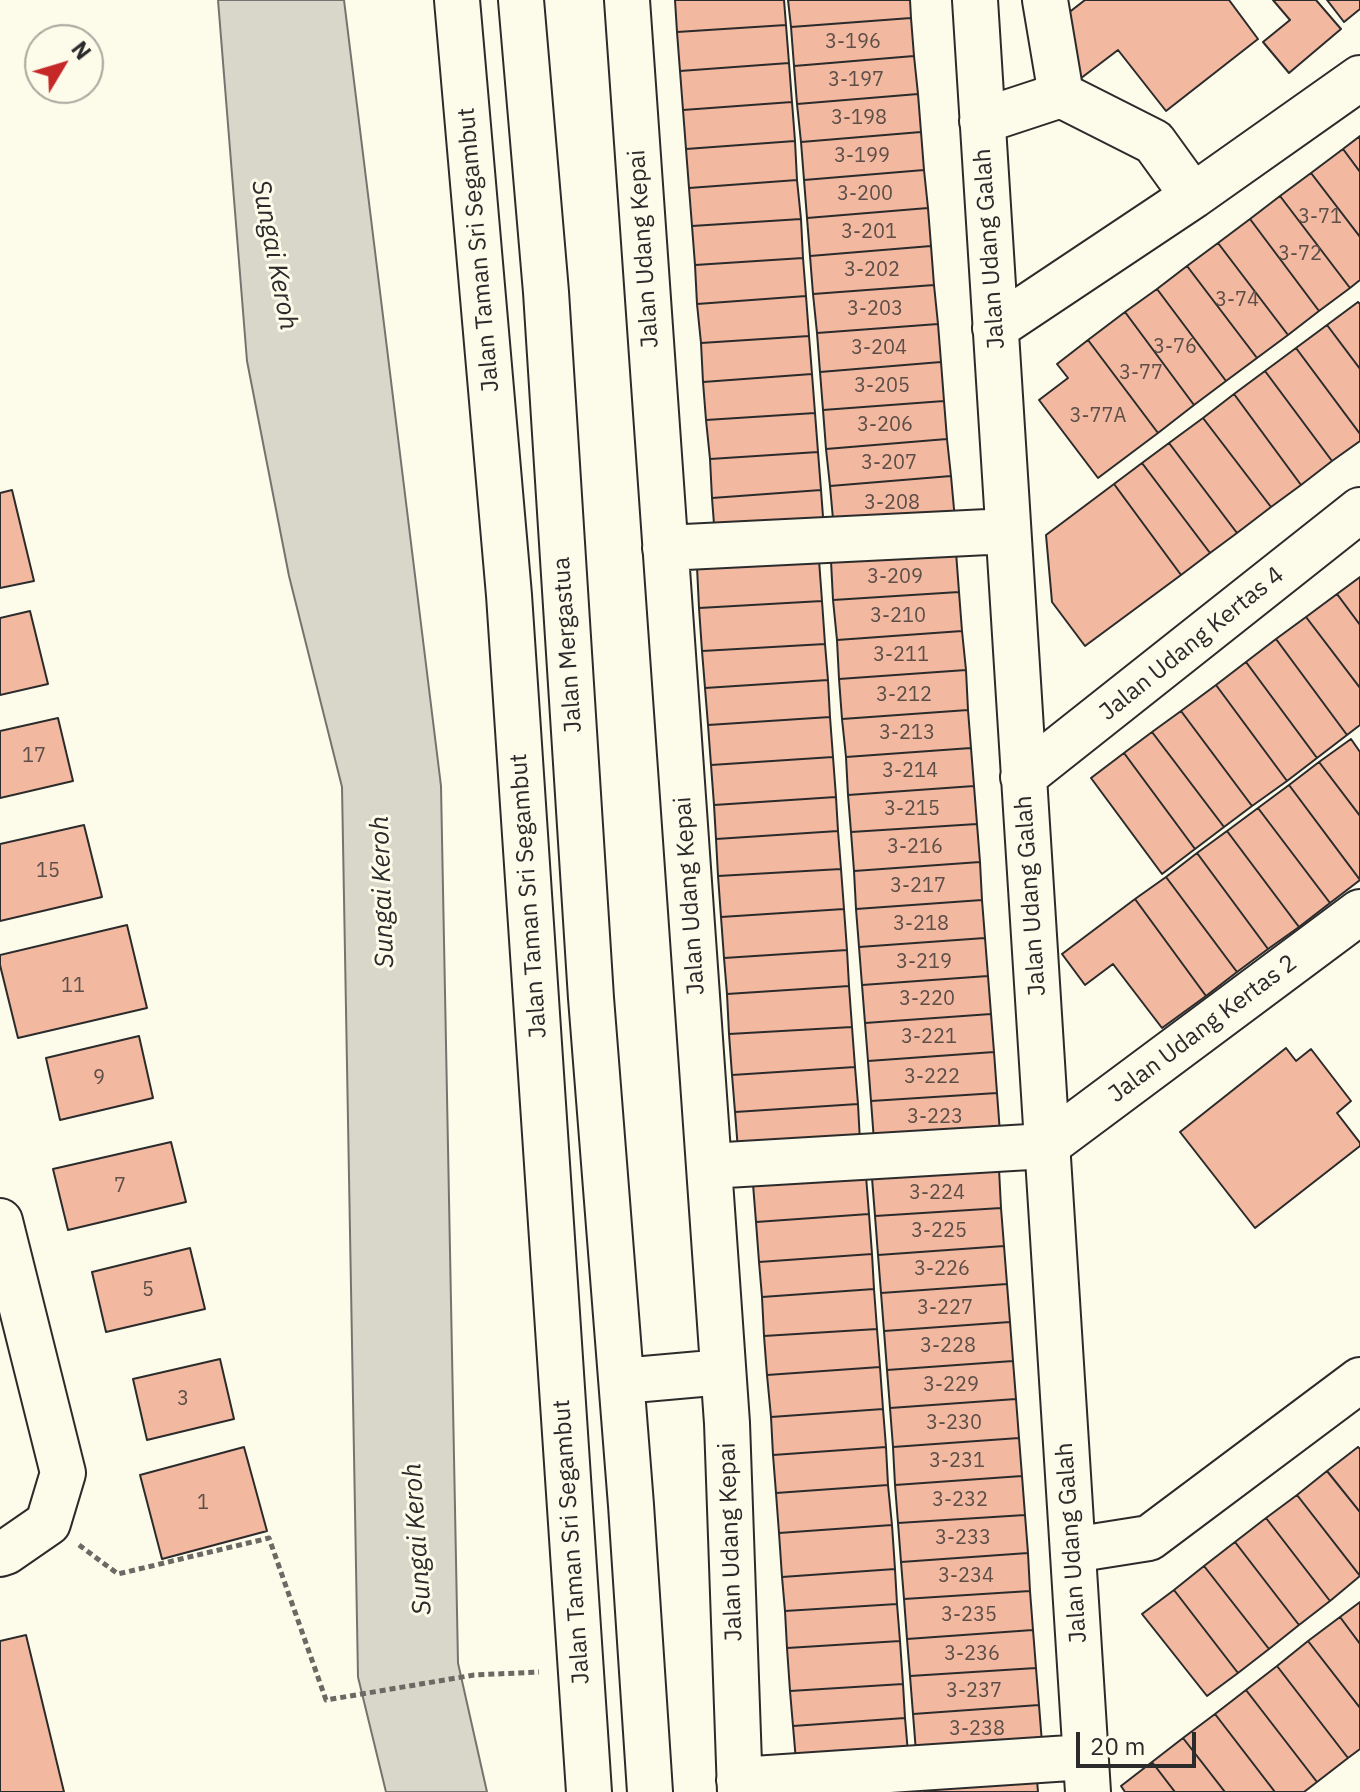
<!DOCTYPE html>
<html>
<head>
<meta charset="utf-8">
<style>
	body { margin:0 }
	#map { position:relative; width:1360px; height:1792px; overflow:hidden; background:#fdfbea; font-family:"IBM Plex Sans",sans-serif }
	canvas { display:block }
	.north { position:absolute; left:24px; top:24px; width:80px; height:80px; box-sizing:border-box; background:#fdfbea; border:2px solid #a9a89e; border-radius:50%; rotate:52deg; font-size:22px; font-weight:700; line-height:32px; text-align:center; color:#2b2b2b }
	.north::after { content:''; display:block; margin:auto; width:28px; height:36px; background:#c62828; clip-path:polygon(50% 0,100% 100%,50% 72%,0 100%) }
	.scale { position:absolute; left:1076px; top:1732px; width:120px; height:36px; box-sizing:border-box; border:4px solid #2b2b2b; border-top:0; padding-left:10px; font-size:24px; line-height:28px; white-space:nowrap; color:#2b2b2b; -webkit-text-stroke:6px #fdfbea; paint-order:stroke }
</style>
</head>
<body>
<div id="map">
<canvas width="1360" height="1792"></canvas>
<div class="north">N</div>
<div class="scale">20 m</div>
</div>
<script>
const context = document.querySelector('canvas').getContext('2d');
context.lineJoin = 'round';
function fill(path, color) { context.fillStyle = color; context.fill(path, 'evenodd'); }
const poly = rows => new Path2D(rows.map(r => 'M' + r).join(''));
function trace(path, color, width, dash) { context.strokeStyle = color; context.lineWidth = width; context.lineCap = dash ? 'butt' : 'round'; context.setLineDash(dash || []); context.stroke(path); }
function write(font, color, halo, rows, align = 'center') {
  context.font = font + ' "IBM Plex Sans",sans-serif'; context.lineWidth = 6; context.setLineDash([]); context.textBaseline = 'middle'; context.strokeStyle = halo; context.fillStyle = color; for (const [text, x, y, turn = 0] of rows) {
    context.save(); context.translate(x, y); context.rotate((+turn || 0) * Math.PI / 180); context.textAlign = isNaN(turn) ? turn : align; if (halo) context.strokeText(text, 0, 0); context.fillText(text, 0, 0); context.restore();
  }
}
const water = poly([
	[218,0,344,0,441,786,458,1663,487,1792,386,1792,358,1677,342,787,289,576,247,361,218,0]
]);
fill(water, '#d8d7c9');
trace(water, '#74746e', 2);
const building = poly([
	[675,0,784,0,786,25,677,32,675,0],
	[788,0,910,0,911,18,791,27,788,0],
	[1085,0,1229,0,1258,39,1166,111,1118,50,1072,85,1036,38,1085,0],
	[1273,0,1316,0,1341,29,1289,73,1263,42,1290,20,1273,0],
	[1327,0,1360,0,1360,9,1344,22,1327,0],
	[911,18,914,56,794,66,791,27,911,18],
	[786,25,789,63,680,71,677,32,786,25],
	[914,56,918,94,797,104,794,66,914,56],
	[789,63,792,102,683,110,680,71,789,63],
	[918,94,921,132,801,142,797,104,918,94],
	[792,102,795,141,686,149,683,110,792,102],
	[921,132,924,170,804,180,801,142,921,132],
	[1360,136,1360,172,1343,149,1360,136],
	[795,141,797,180,689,188,686,149,795,141],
	[1343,149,1360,172,1360,237,1311,173,1343,149],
	[924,170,928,208,807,218,804,180,924,170],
	[1311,173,1360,237,1360,280,1350,288,1280,196,1311,173],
	[797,180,801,219,692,226,689,188,797,180],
	[1280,196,1350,288,1319,311,1250,219,1280,196],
	[928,208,931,246,810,256,807,218,928,208],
	[801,219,803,258,695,265,692,226,801,219],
	[1250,219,1319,311,1288,335,1218,243,1250,219],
	[1218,243,1288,335,1257,358,1187,266,1218,243],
	[931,246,934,285,813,294,810,256,931,246],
	[803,258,806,296,697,304,695,265,803,258],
	[1187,266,1257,358,1226,381,1157,289,1187,266],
	[934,285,938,324,817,333,813,294,934,285],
	[1157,289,1226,381,1194,405,1125,312,1157,289],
	[806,296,809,336,701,343,697,304,806,296],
	[1358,302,1360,304,1360,369,1327,325,1358,302],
	[1125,312,1194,405,1158,433,1088,340,1125,312],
	[938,324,941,362,820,372,817,333,938,324],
	[1327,325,1360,369,1360,434,1296,348,1327,325],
	[809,336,812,374,703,382,701,343,809,336],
	[1088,340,1158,433,1098,478,1039,400,1068,378,1057,364,1088,340],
	[1296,348,1360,434,1360,441,1332,461,1265,371,1296,348],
	[941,362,944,401,823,410,820,372,941,362],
	[1265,371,1332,461,1301,485,1234,394,1265,371],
	[812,374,815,413,706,420,703,382,812,374],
	[1234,394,1301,485,1271,507,1203,418,1234,394],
	[944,401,947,439,826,449,823,410,944,401],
	[815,413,818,452,710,459,706,420,815,413],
	[1203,418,1271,507,1237,533,1169,443,1203,418],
	[947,439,951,476,830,486,826,449,947,439],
	[1169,443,1237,533,1210,553,1142,463,1169,443],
	[818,452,821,490,712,498,710,459,818,452],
	[1142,463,1210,553,1181,575,1114,484,1142,463],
	[951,476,955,520,834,530,830,486,951,476],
	[1114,484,1181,575,1085,646,1052,602,1046,535,1114,484],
	[12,490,34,581,0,588,0,493,12,490],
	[821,490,824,530,715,537,712,498,821,490],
	[956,552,959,592,833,600,831,561,956,552],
	[819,560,822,601,699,608,697,567,819,560],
	[1360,577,1360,625,1337,594,1360,577],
	[959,592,962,631,837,640,833,600,959,592],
	[1337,594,1360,625,1360,688,1306,617,1337,594],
	[822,601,825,644,702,651,699,608,822,601],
	[30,611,48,684,0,695,0,618,30,611],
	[1306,617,1360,688,1360,725,1347,735,1276,639,1306,617],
	[962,631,966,670,839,679,837,640,962,631],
	[1276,639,1347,735,1317,758,1246,662,1276,639],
	[825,644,828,680,705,688,702,651,825,644],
	[1246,662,1317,758,1287,781,1216,685,1246,662],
	[966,670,968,710,842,719,839,679,966,670],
	[828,680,830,717,708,725,705,688,828,680],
	[1216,685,1287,781,1252,806,1181,711,1216,685],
	[968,710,971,748,846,757,842,719,968,710],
	[1181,711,1252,806,1224,827,1152,732,1181,711],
	[830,717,833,757,711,765,708,725,830,717],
	[58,718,73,781,0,798,0,731,58,718],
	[1152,732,1224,827,1195,849,1124,753,1152,732],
	[1351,739,1360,752,1360,816,1319,762,1351,739],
	[971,748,974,786,848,795,846,757,971,748],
	[1124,753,1195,849,1162,874,1091,778,1124,753],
	[833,757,836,797,714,805,711,765,833,757],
	[1319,762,1360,816,1360,880,1289,785,1319,762],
	[1289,785,1360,880,1330,903,1258,808,1289,785],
	[974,786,977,824,851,832,848,795,974,786],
	[836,797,838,831,716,839,714,805,836,797],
	[1258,808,1330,903,1299,927,1227,831,1258,808],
	[977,824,980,862,854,871,851,832,977,824],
	[84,825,102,897,0,921,0,844,84,825],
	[838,831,841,869,718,876,716,839,838,831],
	[1227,831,1299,927,1268,949,1197,853,1227,831],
	[1197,853,1268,949,1237,972,1166,877,1197,853],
	[980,862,982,900,856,909,854,871,980,862],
	[841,869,844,909,721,917,718,876,841,869],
	[1166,877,1237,972,1206,996,1135,899,1166,877],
	[1135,899,1206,996,1162,1028,1113,964,1085,985,1062,954,1135,899],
	[982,900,985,938,859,947,856,909,982,900],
	[844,909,847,950,724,958,721,917,844,909],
	[127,925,147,1008,18,1038,0,965,0,955,127,925],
	[985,938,988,976,862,985,859,947,985,938],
	[847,950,849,986,727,994,724,958,847,950],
	[988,976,991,1014,865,1023,862,985,988,976],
	[849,986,852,1027,729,1034,727,994,849,986],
	[991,1014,994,1052,868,1061,865,1023,991,1014],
	[852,1027,855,1067,732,1075,729,1034,852,1027],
	[139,1036,153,1098,60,1120,46,1058,139,1036],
	[1286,1048,1296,1061,1311,1049,1351,1101,1337,1113,1360,1143,1360,1146,1255,1228,1180,1132,1286,1048],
	[994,1052,997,1093,871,1101,868,1061,994,1052],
	[855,1067,858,1104,735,1112,732,1075,855,1067],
	[997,1093,1000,1133,874,1141,871,1101,997,1093],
	[858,1104,860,1142,738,1150,735,1112,858,1104],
	[171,1142,186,1202,68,1230,53,1169,171,1142],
	[999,1169,1001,1208,875,1216,872,1178,999,1169],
	[866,1176,869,1214,756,1222,753,1184,866,1176],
	[1001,1208,1004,1246,878,1255,875,1216,1001,1208],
	[869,1214,872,1254,759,1262,756,1222,869,1214],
	[1004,1246,1007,1284,881,1293,878,1255,1004,1246],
	[190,1248,205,1309,106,1332,92,1272,190,1248],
	[872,1254,874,1289,762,1297,759,1262,872,1254],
	[1007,1284,1010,1322,884,1331,881,1293,1007,1284],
	[874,1289,877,1329,764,1336,762,1297,874,1289],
	[1010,1322,1013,1361,887,1370,884,1331,1010,1322],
	[877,1329,880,1367,767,1375,764,1336,877,1329],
	[220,1359,234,1419,147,1440,133,1379,220,1359],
	[1013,1361,1016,1399,890,1408,887,1370,1013,1361],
	[880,1367,883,1409,771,1417,767,1375,880,1367],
	[1016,1399,1019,1438,893,1447,890,1408,1016,1399],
	[883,1409,886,1447,773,1455,771,1417,883,1409],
	[1019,1438,1022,1476,895,1485,893,1447,1019,1438],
	[244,1447,267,1531,162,1559,140,1475,244,1447],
	[886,1447,888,1485,776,1493,773,1455,886,1447],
	[1358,1447,1360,1449,1360,1512,1327,1471,1358,1447],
	[1327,1471,1360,1512,1360,1576,1297,1495,1327,1471],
	[1022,1476,1025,1515,898,1523,895,1485,1022,1476],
	[888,1485,892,1525,779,1533,776,1493,888,1485],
	[1297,1495,1360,1576,1330,1601,1266,1518,1297,1495],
	[1025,1515,1028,1553,901,1562,898,1523,1025,1515],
	[1266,1518,1330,1601,1299,1625,1235,1542,1266,1518],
	[892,1525,895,1569,782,1577,779,1533,892,1525],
	[1235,1542,1299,1625,1269,1649,1204,1566,1235,1542],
	[1028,1553,1030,1591,904,1599,901,1562,1028,1553],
	[1204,1566,1269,1649,1238,1673,1174,1590,1204,1566],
	[895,1569,897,1604,785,1611,782,1577,895,1569],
	[1174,1590,1238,1673,1207,1696,1142,1614,1174,1590],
	[1030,1591,1033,1630,907,1639,904,1599,1030,1591],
	[1360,1602,1360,1644,1340,1617,1360,1602],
	[897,1604,900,1641,787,1648,785,1611,897,1604],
	[1340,1617,1360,1644,1360,1708,1308,1641,1340,1617],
	[1033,1630,1036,1668,910,1676,907,1639,1033,1630],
	[26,1635,64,1792,0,1792,0,1641,26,1635],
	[900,1641,903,1684,790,1691,787,1648,900,1641],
	[1308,1641,1360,1708,1360,1749,1348,1758,1277,1666,1308,1641],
	[1277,1666,1348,1758,1317,1782,1246,1690,1277,1666],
	[1036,1668,1039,1705,913,1714,910,1676,1036,1668],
	[903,1684,905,1718,793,1726,790,1691,903,1684],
	[1246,1690,1317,1782,1304,1792,1275,1792,1215,1714,1246,1690],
	[1039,1705,1042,1743,916,1752,913,1714,1039,1705],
	[1215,1714,1275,1792,1225,1792,1183,1738,1215,1714],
	[905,1718,908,1753,796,1761,793,1726,905,1718],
	[1183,1738,1225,1792,1175,1792,1152,1762,1183,1738],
	[1152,1762,1175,1792,1125,1792,1121,1786,1152,1762],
	[1037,1780,1038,1792,924,1792,923,1787,1037,1780]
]);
fill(building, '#f2b8a0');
trace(building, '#2b2b2b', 2);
const minor = poly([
	[457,0,509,595,589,1792],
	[521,0,546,292,591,998,631,1505,650,1792],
	[627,0,727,1423,740,1792],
	[975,0,1088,1792],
	[1061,95,1154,142,1193,196],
	[982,121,1061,95,1045,0],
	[995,328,1193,196,1360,78],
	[665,548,1008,531],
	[1023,777,1360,510],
	[709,1166,1046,1146,1360,912],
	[0,1221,63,1473,48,1523,6,1552,0,1554],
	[622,1381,723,1372],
	[1073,1550,1149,1538,1360,1380],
	[739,1780,1085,1757]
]);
trace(minor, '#2b2b2b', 48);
trace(poly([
	[79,1545,118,1574,269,1538,326,1700,474,1675,539,1672]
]), '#6a6964', 5, [6, 4]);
trace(minor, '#fdfbea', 44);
write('20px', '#5d4e48', null, [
	["3-196",853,42],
	["3-197",856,80],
	["3-198",859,118],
	["3-199",862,156],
	["3-200",865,194],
	["3-71",1320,217],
	["3-201",869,232],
	["3-72",1300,254],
	["3-202",872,270],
	["3-74",1237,300],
	["3-203",875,309],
	["3-76",1175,347],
	["3-204",879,348],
	["3-77",1141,373],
	["3-205",882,386],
	["3-77A",1098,416],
	["3-206",885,425],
	["3-207",889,463],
	["3-208",892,503],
	["3-209",895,577],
	["3-210",898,616],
	["3-211",901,655],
	["3-212",904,695],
	["3-213",907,733],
	["17",34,756],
	["3-214",910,771],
	["3-215",912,809],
	["3-216",915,847],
	["15",48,871],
	["3-217",918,886],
	["3-218",921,924],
	["3-219",924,962],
	["11",73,986],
	["3-220",927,999],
	["3-221",929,1037],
	["3-222",932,1077],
	["9",99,1078],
	["3-223",935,1117],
	["7",120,1186],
	["3-224",937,1193],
	["3-225",939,1231],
	["3-226",942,1269],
	["5",148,1290],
	["3-227",945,1308],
	["3-228",948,1346],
	["3-229",951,1385],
	["3",183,1399],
	["3-230",954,1423],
	["3-231",957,1461],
	["3-232",960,1500],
	["1",203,1503],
	["3-233",963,1538],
	["3-234",966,1576],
	["3-235",969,1615],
	["3-236",972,1654],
	["3-237",974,1691],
	["3-238",977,1729]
]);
write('24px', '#2b2b2b', '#fdfbea', [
	["Jalan Udang Kepai",644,249,-94],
	["Jalan Udang Galah",990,249,-94],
	["Jalan Taman Sri Segambut",479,250,-95],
	["Jalan Udang Kertas 4",1192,644,-39],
	["Jalan Mergastua",568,645,-94],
	["Jalan Taman Sri Segambut",529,896,-94],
	["Jalan Udang Kepai",690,896,-94],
	["Jalan Udang Galah",1031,896,-94],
	["Jalan Udang Kertas 2",1203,1029,-37],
	["Jalan Taman Sri Segambut",572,1542,-94],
	["Jalan Udang Kepai",731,1542,-92],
	["Jalan Udang Galah",1072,1543,-94]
]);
write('italic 26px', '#2b2b2b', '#fdfbea', [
	["Sungai Keroh",274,255,79],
	["Sungai Keroh",383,892,-92],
	["Sungai Keroh",418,1539,-94]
]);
</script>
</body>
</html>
